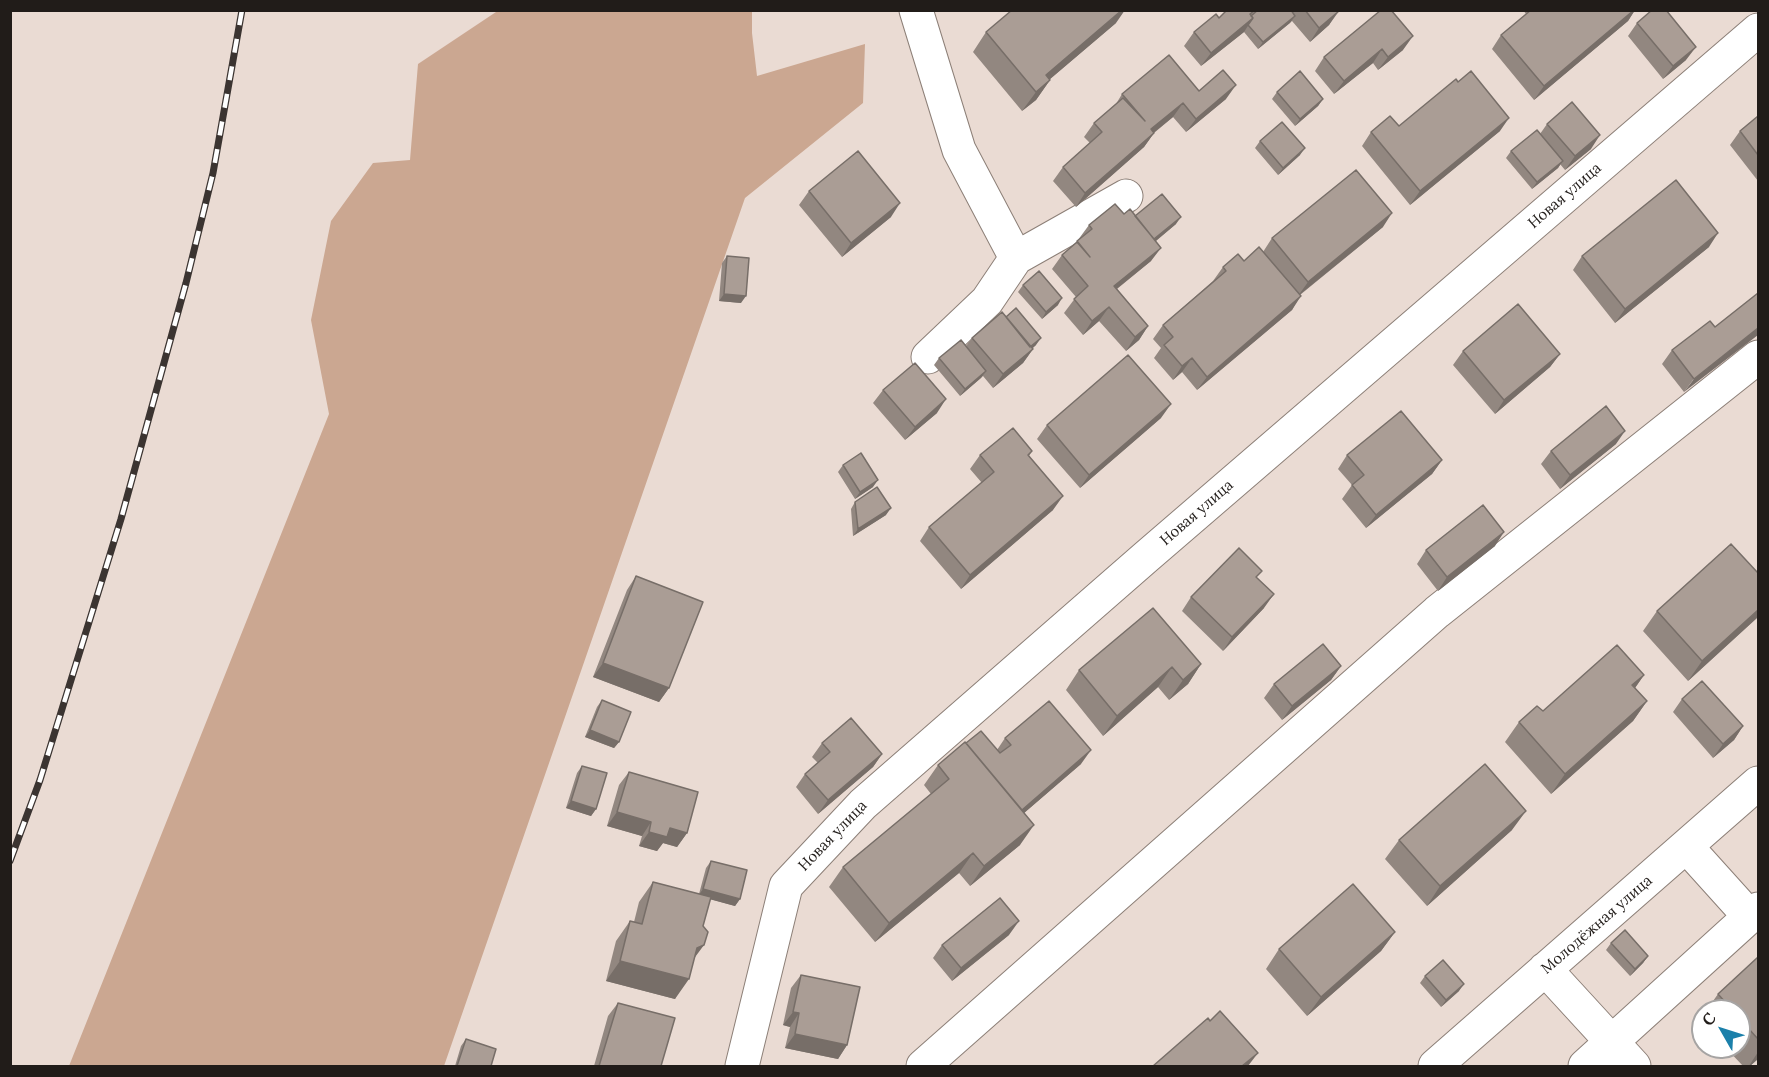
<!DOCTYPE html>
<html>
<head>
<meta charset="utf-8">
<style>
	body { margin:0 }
	#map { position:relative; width:1769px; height:1077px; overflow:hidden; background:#eadbd3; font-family:Lora,serif }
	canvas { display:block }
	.frame { position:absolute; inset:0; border:12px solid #211c19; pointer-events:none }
	.north { position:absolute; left:1691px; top:999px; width:60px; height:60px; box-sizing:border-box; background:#fff; border:2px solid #a6a4a3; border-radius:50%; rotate:309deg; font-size:16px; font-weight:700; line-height:24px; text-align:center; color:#211c19 }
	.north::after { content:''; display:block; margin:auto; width:21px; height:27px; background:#1b80aa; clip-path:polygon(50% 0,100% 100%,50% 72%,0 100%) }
</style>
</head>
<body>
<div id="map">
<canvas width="1769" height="1077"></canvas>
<div class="frame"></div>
<div class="north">С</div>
</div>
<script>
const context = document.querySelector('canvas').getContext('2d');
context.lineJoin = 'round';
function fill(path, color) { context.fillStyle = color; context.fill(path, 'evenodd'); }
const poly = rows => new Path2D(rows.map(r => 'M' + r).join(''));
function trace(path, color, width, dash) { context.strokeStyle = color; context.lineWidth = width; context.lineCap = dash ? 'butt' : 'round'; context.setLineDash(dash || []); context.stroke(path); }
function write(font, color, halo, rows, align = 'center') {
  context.font = font + ' Lora,serif'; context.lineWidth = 6; context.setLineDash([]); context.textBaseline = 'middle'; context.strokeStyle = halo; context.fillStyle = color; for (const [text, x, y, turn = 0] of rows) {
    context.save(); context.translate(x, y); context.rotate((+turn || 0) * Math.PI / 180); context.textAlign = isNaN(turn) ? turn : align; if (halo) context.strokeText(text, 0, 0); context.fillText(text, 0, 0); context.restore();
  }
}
fill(poly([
	[499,10,752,11,752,33,757,76,865,44,863,103,745,198,444,1066,69,1066,329,414,311,320,331,221,373,163,410,160,418,64]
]), '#cba791');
const minor = poly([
	[916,10,959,150,1016,258],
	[928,357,987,301,1016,258,1126,196],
	[1686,846,1750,917],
	[1545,969,1634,1066],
	[742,1066,786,886,863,804,1146,557,1758,30],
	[923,1066,1437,612,1758,357],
	[1435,1066,1758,783],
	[1585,1066,1758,909]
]);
trace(minor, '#8c7f77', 35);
trace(minor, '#fff', 33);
const rail = poly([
	[10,861,40,780,121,519,186,283,213,173,242,10]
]);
trace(rail, '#3b3431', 7);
trace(rail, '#fff', 4.5, [14]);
fill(poly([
	[1227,10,1338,10,1329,25,1310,42,1292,21,1258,49,1244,32,1201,66,1184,46,1194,32,1219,18],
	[1381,10,1403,50,1378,70,1373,63,1334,94,1315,71,1324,57],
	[1523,10,1635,10,1628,21,1534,100,1492,49,1501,35,1526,14],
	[1116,23,1050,79,1050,80,1036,100,1022,111,973,52,986,32],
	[1637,23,1686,60,1663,79,1628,36],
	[1199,91,1226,99,1186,132,1173,117,1154,133,1144,147,1076,207,1053,181,1063,167,1090,143,1084,137,1094,123,1116,104,1122,94],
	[1277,92,1323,99,1318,106,1295,126,1272,99],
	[1758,116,1758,181,1730,145,1740,131],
	[1547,124,1591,149,1565,170,1560,164,1558,168,1532,189,1506,158,1511,151,1540,134],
	[1399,126,1500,131,1410,205,1362,146,1371,132],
	[1260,141,1300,155,1278,175,1255,148],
	[809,191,891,217,842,257,799,205],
	[1124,214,1135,216,1176,224,1156,241,1151,261,1117,289,1148,326,1139,340,1126,351,1099,321,1083,335,1064,313,1076,297,1052,269,1062,255,1075,244,1089,225],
	[1383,227,1300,295,1292,310,1197,390,1182,372,1173,380,1154,358,1161,348,1153,339,1163,325,1213,281,1223,267,1244,261,1263,252,1272,238],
	[1709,247,1615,323,1573,270,1582,256],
	[727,256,741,303,719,301,722,263],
	[1023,285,1058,305,1042,319,1018,292],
	[1758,293,1684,392,1662,364,1672,350,1715,327],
	[1006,317,1036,345,1032,349,1033,349,1023,363,993,388,983,376,960,396,934,365,939,358,966,346,972,338],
	[1463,351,1560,354,1550,367,1495,414,1453,365],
	[883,390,937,413,905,440,873,403],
	[1161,418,1080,488,1037,439,1047,425],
	[1616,444,1560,489,1541,464,1551,451],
	[1032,451,1029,456,1053,510,961,589,920,541,929,527,982,483,970,469,980,455],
	[1347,455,1442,460,1432,474,1366,528,1342,499,1352,485,1338,469],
	[843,465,873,487,855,499,838,472],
	[855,502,886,515,853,536,851,509],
	[1495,546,1438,591,1417,564,1426,550],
	[636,576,669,688,659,702,593,677,627,590],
	[1257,578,1264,608,1223,651,1182,611,1191,597],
	[1657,611,1758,617,1688,681,1643,631],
	[1201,664,1188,684,1169,700,1158,687,1103,736,1066,690,1079,670],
	[1341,666,1331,680,1282,720,1264,698,1274,684],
	[1644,675,1635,688,1647,701,1633,721,1551,794,1505,742,1519,722,1543,711],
	[1682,699,1743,726,1734,740,1713,758,1673,712],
	[602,700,619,742,614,748,585,737,597,707],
	[1005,738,1081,764,1024,813,1020,845,970,886,959,873,875,942,829,887,843,867,931,794,924,785,938,765,997,750],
	[822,743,882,754,873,767,818,814,796,787,805,774,818,763,812,757],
	[582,766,596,809,591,816,566,808,577,773],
	[629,772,687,833,677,847,663,843,657,851,639,846,642,836,607,826,619,785],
	[1512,830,1427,906,1385,859,1399,840],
	[711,861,740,899,735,906,710,899,694,959,675,999,606,981,616,941,630,921,634,922,639,902,653,882,699,894,706,868],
	[1395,932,1381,951,1307,1016,1266,969,1279,949],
	[1009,935,952,981,933,958,942,945],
	[1611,943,1648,956,1643,963,1630,976,1606,950],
	[1758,957,1758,1059,1750,1066,1743,1066,1725,1047,1739,1047,1739,1011,1706,1011,1718,994],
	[801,975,847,1045,838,1059,785,1048,790,1027,783,1025,791,988],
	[1425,976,1459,991,1441,1007,1420,983],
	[618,1003,661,1066,594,1066,608,1016],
	[466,1039,491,1066,455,1066,461,1046]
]), '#928780');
fill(poly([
	[1122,10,1125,10,1116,23,1036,91,1046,75],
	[1634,10,1635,10,1628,21,1534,100,1544,86],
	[1339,11,1329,25,1310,42,1319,28],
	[1295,16,1290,23,1258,49,1263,42],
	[1253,18,1244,32,1201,66,1211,53],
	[1413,36,1403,50,1378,70,1388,57],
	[1696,47,1686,60,1663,79,1673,66],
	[1382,49,1373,63,1334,94,1344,81],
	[1050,80,1036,100,1022,111,1036,92],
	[1236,85,1226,99,1186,132,1196,119],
	[1323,99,1318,106,1295,126,1300,119],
	[1183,103,1173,117,1141,143,1151,129],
	[1509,118,1500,131,1410,205,1420,191],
	[1154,133,1144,147,1076,207,1085,193],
	[1600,135,1591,149,1565,170,1575,156],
	[1305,148,1300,155,1278,175,1283,168],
	[1563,161,1558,168,1532,189,1537,182],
	[900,203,891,217,842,257,851,243],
	[1392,213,1383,227,1298,296,1308,282],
	[1181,217,1176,224,1146,249,1151,242],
	[1718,233,1709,247,1615,323,1625,309],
	[1161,248,1151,261,1104,299,1114,286],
	[724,294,746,296,741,303,719,301],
	[1301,296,1292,310,1197,390,1207,377],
	[1062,298,1058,305,1042,319,1046,312],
	[1109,307,1099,321,1083,335,1092,321],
	[1148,326,1139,340,1126,351,1135,337],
	[1758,328,1758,335,1684,392,1694,379],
	[1041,338,1036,345,1020,358,1025,351],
	[1033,349,1023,363,993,388,1003,374],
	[1560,354,1550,367,1495,414,1504,400],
	[1192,358,1182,372,1173,380,1182,366],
	[986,371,981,378,960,396,965,389],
	[946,399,937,413,905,440,915,427],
	[1171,404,1161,418,1080,488,1089,475],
	[1625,431,1616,444,1560,489,1570,475],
	[1442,460,1432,474,1366,528,1376,515],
	[878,480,873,487,855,499,860,492],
	[1063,496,1053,510,961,589,970,575],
	[891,508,886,515,853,536,858,529],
	[1504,532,1495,546,1438,591,1447,577],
	[1274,594,1264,608,1223,651,1232,637],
	[1758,610,1758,617,1688,681,1702,661],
	[603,663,669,688,659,702,593,677],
	[1201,664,1188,684,1169,700,1183,680],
	[1341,666,1331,680,1282,720,1292,706],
	[1172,667,1158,687,1103,736,1117,716],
	[1644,675,1630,695,1632,685],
	[1647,701,1633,721,1551,794,1565,774],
	[1743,726,1734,740,1713,758,1723,744],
	[590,730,619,742,614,748,585,737],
	[1091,750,1081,764,1009,826,1018,813],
	[882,754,873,767,818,814,828,800],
	[571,801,596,809,591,816,566,808],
	[1526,811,1512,830,1427,906,1440,886],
	[617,812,651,822,642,836,607,826],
	[1034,825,1020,845,970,886,984,866],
	[670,828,687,833,677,847,663,843,657,851,639,846,649,832],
	[973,853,959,873,875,942,889,923],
	[703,889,740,899,735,906,698,896],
	[1019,921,1009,935,952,981,961,968],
	[1395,932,1381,951,1307,1016,1321,997],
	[704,945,690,964,697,948],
	[1648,956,1643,963,1630,976,1635,969],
	[620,961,689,979,675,999,606,981],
	[1464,984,1459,991,1441,1007,1446,1000],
	[793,1012,799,1013,790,1027,783,1025],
	[795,1034,847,1045,838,1059,785,1048],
	[1758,1052,1758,1059,1750,1066,1749,1066],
	[1258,1053,1248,1066,1242,1066]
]), '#776e68');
const building = poly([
	[1012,10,1122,10,1046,75,1050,80,1036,92,986,32,1012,10],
	[1227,10,1255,10,1250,14,1253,18,1211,53,1194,32,1216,14,1219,18,1227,10],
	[1258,10,1291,10,1295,16,1263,42,1248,25,1253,18,1251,16,1258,10],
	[1305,10,1338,10,1339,11,1319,28,1305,10],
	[1381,10,1391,10,1413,36,1388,57,1382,49,1344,81,1324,57,1381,10],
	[1531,10,1634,10,1544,86,1501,35,1531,10],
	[1652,10,1666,10,1696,47,1673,66,1637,23,1652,10],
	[1169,55,1199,91,1223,70,1236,85,1196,119,1183,103,1151,129,1154,133,1085,193,1063,167,1102,132,1094,123,1123,98,1145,121,1122,94,1169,55],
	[1300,71,1323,99,1300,119,1277,92,1300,71],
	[1471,71,1509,118,1420,191,1371,132,1390,116,1399,126,1456,79,1458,82,1471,71],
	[1572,102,1600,135,1575,156,1547,124,1572,102],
	[1758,116,1758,155,1740,131,1758,116],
	[1282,122,1305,148,1283,168,1260,141,1282,122],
	[1537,130,1563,161,1537,182,1511,151,1537,130],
	[858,151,900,203,851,243,809,191,858,151],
	[1356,170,1392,213,1308,282,1272,238,1356,170],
	[1676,180,1718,233,1625,309,1582,256,1676,180],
	[1162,194,1181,217,1154,239,1135,216,1162,194],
	[1115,204,1124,214,1130,209,1161,248,1114,286,1148,326,1135,337,1109,307,1092,321,1074,299,1088,286,1062,255,1077,242,1090,257,1077,241,1092,229,1089,225,1115,204],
	[1259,247,1301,296,1207,377,1192,358,1182,366,1164,345,1173,337,1163,325,1226,271,1223,267,1238,254,1244,261,1259,247],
	[727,256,749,258,746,296,724,294,727,256],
	[1039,271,1062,298,1046,312,1023,285,1039,271],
	[1758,293,1758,328,1694,379,1672,350,1710,321,1715,327,1758,293],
	[1518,304,1560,354,1504,400,1463,351,1518,304],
	[1016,308,1041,338,1030,347,1006,317,1016,308],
	[1002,312,1033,349,1003,374,972,338,1002,312],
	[961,340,986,371,965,389,939,358,961,340],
	[1128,355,1171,404,1089,475,1047,425,1128,355],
	[915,363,946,399,915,427,883,390,915,363],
	[1606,406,1625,431,1570,475,1551,451,1606,406],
	[1401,411,1442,460,1376,515,1352,485,1364,475,1347,455,1401,411],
	[1013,428,1032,451,1028,455,1063,496,970,575,929,527,994,472,980,455,1013,428],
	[861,453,878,480,860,492,843,465,861,453],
	[877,487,891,508,858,529,855,502,877,487],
	[1483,505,1504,532,1447,577,1426,550,1483,505],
	[1731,544,1758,573,1758,610,1702,661,1657,611,1731,544],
	[1239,548,1262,571,1256,577,1274,594,1232,637,1191,597,1239,548],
	[636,576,703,602,669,688,603,663,636,576],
	[1153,608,1201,664,1183,680,1172,667,1117,716,1079,670,1153,608],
	[1323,644,1341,666,1292,706,1274,684,1323,644],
	[1617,645,1644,675,1632,685,1647,701,1565,774,1519,722,1537,706,1543,711,1617,645],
	[1702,681,1743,726,1723,744,1682,699,1702,681],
	[602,700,631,712,619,742,590,730,602,700],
	[1049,701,1091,750,1022,810,966,743,981,731,1000,753,1011,745,1005,738,1049,701],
	[851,718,882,754,828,800,805,774,830,752,822,743,851,718],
	[965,742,1034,825,984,866,973,853,889,923,843,867,949,779,938,765,965,742],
	[1485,764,1526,811,1440,886,1399,840,1485,764],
	[582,766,607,773,596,809,571,801,582,766],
	[629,772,698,792,687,833,670,828,667,837,649,832,651,822,617,812,629,772],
	[711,861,747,870,740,899,703,889,711,861],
	[653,882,711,897,703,926,708,932,704,945,697,948,689,979,620,961,630,921,642,924,653,882],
	[1353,884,1395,932,1321,997,1279,949,1353,884],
	[1000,898,1019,921,961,968,942,945,1000,898],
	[1625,930,1648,956,1635,969,1611,943,1625,930],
	[1758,957,1758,1039,1739,1018,1739,1011,1733,1011,1718,994,1758,957],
	[1443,960,1464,984,1446,1000,1425,976,1443,960],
	[801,975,860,987,847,1045,795,1034,799,1013,793,1012,801,975],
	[618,1003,675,1018,661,1066,599,1066,618,1003],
	[1220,1011,1258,1053,1242,1066,1153,1066,1208,1018,1210,1021,1220,1011],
	[466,1039,496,1049,491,1066,457,1066,466,1039]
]);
fill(building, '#aa9d95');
trace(building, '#776e68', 1.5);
write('15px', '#211c19', '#fff', [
	["Новая улица",1565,196,-41],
	["Новая улица",1197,513,-41],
	["Новая улица",833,836,-46],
	["Молодёжная улица",1597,925,-41]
]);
</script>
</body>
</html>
